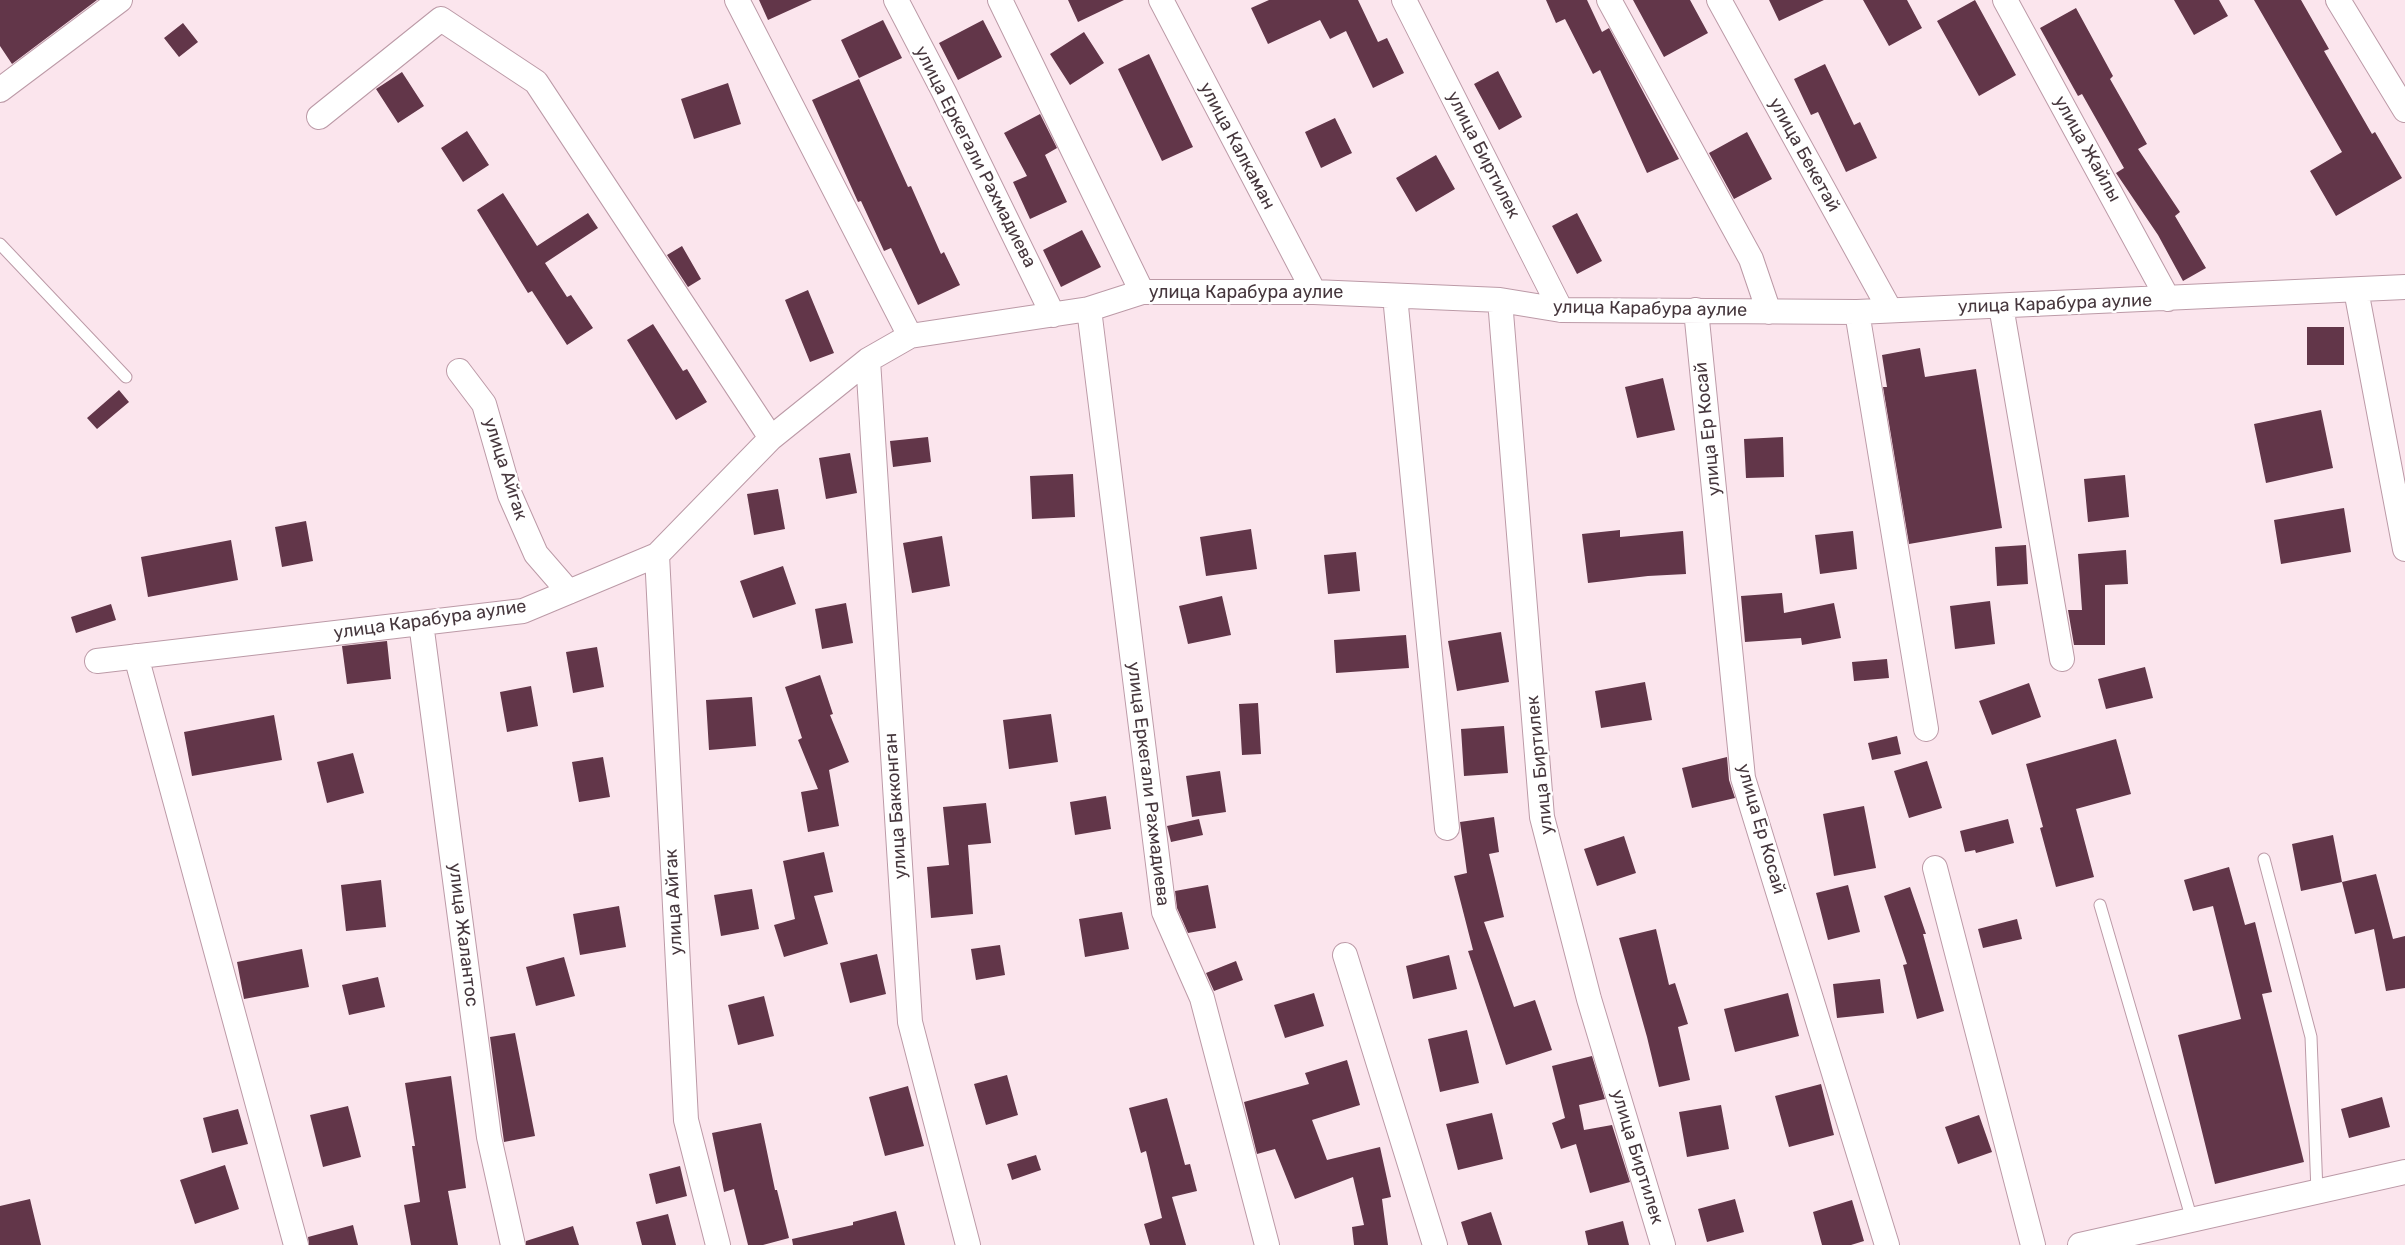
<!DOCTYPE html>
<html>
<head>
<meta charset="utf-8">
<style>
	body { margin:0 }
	canvas { display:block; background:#fbe5ed }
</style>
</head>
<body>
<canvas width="2405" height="1245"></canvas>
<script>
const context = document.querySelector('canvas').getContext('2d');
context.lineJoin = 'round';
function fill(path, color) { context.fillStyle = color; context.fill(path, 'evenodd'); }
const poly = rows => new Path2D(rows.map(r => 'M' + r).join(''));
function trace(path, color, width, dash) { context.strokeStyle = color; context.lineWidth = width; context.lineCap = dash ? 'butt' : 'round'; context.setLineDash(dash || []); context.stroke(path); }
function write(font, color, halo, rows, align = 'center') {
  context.font = font + ' Rubik,sans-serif'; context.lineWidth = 5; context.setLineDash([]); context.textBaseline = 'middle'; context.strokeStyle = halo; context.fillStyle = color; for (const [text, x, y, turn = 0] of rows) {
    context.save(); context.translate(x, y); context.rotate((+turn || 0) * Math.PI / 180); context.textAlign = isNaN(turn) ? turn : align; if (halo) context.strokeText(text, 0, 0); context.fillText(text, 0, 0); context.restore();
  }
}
fill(poly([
	[0,0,97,0,12,64,0,46],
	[759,0,812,0,768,20],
	[1068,0,1124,0,1078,22],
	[1269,0,1358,0,1378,42,1387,38,1404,73,1373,88,1346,31,1330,39,1320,20,1268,44,1251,8],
	[1546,0,1587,0,1602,32,1609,28,1679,159,1647,173,1600,70,1593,74,1565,19,1556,23],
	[1633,0,1690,0,1708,33,1664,57],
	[1769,0,1824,0,1779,21],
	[1863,0,1907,0,1922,28,1889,46],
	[1975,0,2016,75,1979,96,1937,21],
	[2174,0,2219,0,2228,16,2194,35],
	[2254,0,2301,0,2329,49,2324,51,2372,134,2375,132,2402,178,2336,216,2310,171,2342,152],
	[2076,8,2113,76,2110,79,2147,144,2138,149,2180,212,2175,216,2206,268,2183,281,2158,235,2116,173,2124,168,2082,94,2078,96,2040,28],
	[883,20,902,58,859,78,841,40],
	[983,20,1002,57,958,80,939,43],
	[183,23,198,42,179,57,164,38],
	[1084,32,1104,63,1070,85,1050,54],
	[1149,54,1193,147,1162,161,1118,69],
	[1825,64,1854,125,1860,122,1877,158,1846,172,1818,112,1811,115,1794,79],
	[1498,71,1522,117,1499,130,1474,84],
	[402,72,424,106,398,123,376,89],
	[859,79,908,187,911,186,941,254,944,252,960,285,918,305,891,248,884,251,861,201,858,202,812,100],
	[728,83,741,124,694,139,681,99],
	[1040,114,1057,148,1045,155,1067,202,1030,219,1013,182,1027,176,1004,133],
	[1335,118,1352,153,1321,168,1305,132],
	[467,131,489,165,463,182,441,148],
	[1747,132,1772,179,1734,199,1709,153],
	[1436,155,1455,189,1416,212,1396,178],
	[503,193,537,246,588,213,598,228,545,263,567,297,571,295,593,328,567,345,532,291,528,293,477,210],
	[1577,213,1602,261,1577,274,1552,226],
	[1082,230,1101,267,1061,287,1043,250],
	[682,246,701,279,688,287,667,255],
	[808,290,834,353,810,362,785,300],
	[653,324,683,371,687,369,707,402,676,420,627,340],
	[2307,327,2344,327,2344,365,2307,365],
	[1920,348,1925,377,1976,369,2002,528,1909,544,1883,387,1887,387,1882,355],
	[1663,378,1675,430,1637,438,1625,387],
	[119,390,129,402,97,429,87,418],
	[2321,410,2333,468,2266,483,2254,424],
	[928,437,931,462,893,467,890,441],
	[1783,437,1784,477,1746,478,1744,439],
	[850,453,857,493,826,499,819,458],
	[1073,474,1075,517,1032,519,1030,476],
	[2125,475,2129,517,2088,522,2084,479],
	[778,489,785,529,754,535,747,494],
	[2344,508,2351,552,2281,564,2274,520],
	[306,521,313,561,282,567,275,527],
	[1251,529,1257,569,1206,576,1200,537],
	[1620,530,1620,537,1683,531,1686,574,1648,576,1588,583,1582,534],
	[1853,531,1857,569,1820,574,1815,535],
	[942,536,950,586,912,593,903,543],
	[231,540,238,580,148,597,141,557],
	[2026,545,2028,584,1997,586,1995,547],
	[2126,550,2128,584,2105,585,2105,645,2074,645,2068,610,2082,610,2078,554],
	[1356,552,1360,591,1328,594,1324,555],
	[783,566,796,604,753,618,740,581],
	[1782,593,1784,613,1834,603,1841,638,1802,645,1801,638,1745,642,1741,596],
	[1222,596,1231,635,1188,644,1179,606],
	[1990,601,1995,644,1955,649,1950,606],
	[846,603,853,643,822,649,815,609],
	[111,604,116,620,76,633,71,617],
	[1501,632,1509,682,1457,691,1448,641],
	[1406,635,1409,668,1336,673,1334,640],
	[387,641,391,679,347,684,342,646],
	[597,647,604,687,573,693,566,652],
	[1887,659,1889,678,1854,681,1852,662],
	[2145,667,2153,698,2106,709,2098,679],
	[820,675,833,714,830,715,849,762,829,770,839,826,808,832,801,792,818,789,798,740,802,738,785,687],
	[1645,682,1652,720,1601,728,1595,691],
	[2029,683,2041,717,1992,735,1979,701],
	[531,686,538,726,507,732,500,692],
	[752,697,756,746,709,750,706,700],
	[1258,703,1261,754,1242,755,1239,704],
	[1051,714,1058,762,1009,769,1003,720],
	[274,715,282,760,192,776,184,732],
	[1504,726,1508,773,1464,776,1461,729],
	[1897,736,1901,754,1872,760,1868,743],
	[2116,739,2131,794,2076,809,2094,877,2056,887,2040,828,2043,827,2026,764],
	[353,753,364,793,327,803,317,762],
	[603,757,610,797,579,802,572,762],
	[1727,757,1729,780,1735,798,1692,808,1682,768],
	[1927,761,1942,808,1909,818,1894,771],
	[1220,771,1226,812,1192,817,1186,776],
	[1106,796,1111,829,1075,835,1070,802],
	[986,803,991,843,968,845,973,914,931,918,927,867,949,865,943,807],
	[1864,806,1876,868,1834,876,1823,814],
	[1494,817,1499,852,1489,854,1504,917,1484,922,1514,1007,1535,1000,1552,1050,1506,1065,1468,951,1473,950,1454,876,1467,873,1460,822],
	[1199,819,1203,835,1171,842,1167,826],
	[2008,819,2014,843,1976,853,1975,850,1965,852,1960,831],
	[2333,835,2342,882,2301,891,2292,844],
	[1624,836,1636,873,1597,886,1584,849],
	[824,852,833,892,814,896,828,944,784,957,774,925,795,919,783,861],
	[2229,867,2245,925,2255,922,2272,992,2262,994,2304,1162,2215,1184,2178,1035,2241,1019,2213,906,2193,911,2184,880],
	[2376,874,2393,939,2405,936,2405,988,2386,991,2374,929,2355,934,2342,882],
	[381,880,386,927,346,931,341,885],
	[1208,885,1216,928,1188,933,1177,908,1175,891],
	[1848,885,1860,932,1828,940,1816,893],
	[1910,887,1926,934,1923,934,1944,1011,1917,1019,1903,965,1907,964,1884,896],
	[752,889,759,929,721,936,714,895],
	[619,906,626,947,580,955,573,914],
	[1122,912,1129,949,1085,957,1079,919],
	[2017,919,2022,939,1983,948,1978,929],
	[1656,929,1669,985,1675,983,1688,1024,1678,1027,1690,1080,1659,1087,1647,1037,1619,938],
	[1000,945,1005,975,976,980,971,949],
	[302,949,309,987,244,999,237,962],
	[877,954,886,994,850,1003,840,963],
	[1449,955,1457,989,1413,999,1406,966],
	[564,957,575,996,536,1006,526,967],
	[1236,961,1243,980,1214,991,1206,973],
	[378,977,385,1007,349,1015,342,985],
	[1880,979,1884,1013,1837,1018,1833,984],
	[1314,993,1324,1026,1285,1038,1274,1005],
	[1788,993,1799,1036,1735,1052,1724,1009],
	[764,996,774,1036,738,1045,728,1005],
	[1467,1030,1479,1083,1440,1092,1428,1039],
	[515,1033,535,1136,504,1142,490,1037],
	[1592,1056,1605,1099,1579,1105,1584,1130,1612,1125,1630,1182,1590,1193,1576,1144,1561,1149,1552,1123,1565,1118,1552,1066],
	[1347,1060,1360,1105,1312,1120,1327,1160,1380,1147,1391,1197,1382,1199,1388,1245,1354,1245,1352,1227,1364,1225,1353,1177,1295,1199,1275,1149,1257,1154,1244,1102,1309,1084,1305,1073],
	[1007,1075,1018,1115,986,1125,974,1084],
	[451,1076,466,1188,448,1191,458,1245,411,1245,404,1205,420,1202,412,1146,415,1146,405,1083],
	[1821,1084,1834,1135,1789,1147,1775,1096],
	[908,1086,924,1146,885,1156,869,1097],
	[2382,1097,2390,1127,2349,1138,2341,1109],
	[1167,1098,1185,1165,1190,1164,1197,1191,1172,1197,1186,1245,1150,1245,1144,1224,1162,1218,1146,1151,1141,1153,1129,1108],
	[1721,1105,1729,1149,1687,1157,1679,1112],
	[348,1106,361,1157,323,1167,310,1115],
	[238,1109,248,1144,212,1153,203,1118],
	[1492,1113,1503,1159,1458,1170,1446,1124],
	[1979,1115,1992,1152,1958,1164,1945,1127],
	[761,1123,775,1190,777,1190,789,1238,763,1245,748,1245,734,1189,724,1192,712,1133],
	[1036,1155,1041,1170,1012,1180,1007,1164],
	[225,1165,239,1209,195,1224,180,1180],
	[680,1166,687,1196,656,1204,649,1174],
	[30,1199,41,1245,0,1245,0,1206],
	[1735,1199,1744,1232,1707,1242,1698,1209],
	[1852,1200,1864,1241,1851,1245,1822,1245,1813,1212],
	[896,1211,905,1245,793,1245,792,1239,853,1225,853,1222],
	[1491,1212,1502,1245,1468,1245,1461,1222],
	[668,1214,676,1245,642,1245,636,1222],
	[1623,1221,1629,1245,1588,1245,1585,1231],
	[353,1225,358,1245,309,1245,308,1237],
	[573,1226,579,1245,526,1245,526,1241]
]), '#623649');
const service = poly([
	[0,244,126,377],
	[2264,859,2311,1037,2317,1192],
	[2100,905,2192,1220]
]);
const minor = poly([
	[737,0,910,336],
	[896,0,944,92,1053,315],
	[1000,0,1142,292],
	[1161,0,1314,292],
	[1404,0,1561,310],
	[1609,0,1751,259,1769,312],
	[1719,0,1890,310],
	[2005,0,2168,299],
	[2338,0,2405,110],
	[0,90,120,0],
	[319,117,441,19,536,82,771,438],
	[2356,290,2405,549],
	[1395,296,1447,828],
	[1500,300,1542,817,1589,999,1663,1245],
	[2001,306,2062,659],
	[1089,309,1164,912,1202,998,1267,1245],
	[1696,310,1743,778,1887,1245],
	[1857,312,1926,729],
	[868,360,910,1022,968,1245],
	[459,371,484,404,510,495,536,554,569,592],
	[657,555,686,1120,718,1245],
	[421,623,489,1137,513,1245],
	[136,656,296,1245],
	[97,661,523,611,657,555,771,438,868,360,910,336,1089,309,1142,292,1314,292,1500,300,1561,310,1857,312,2405,287],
	[1935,868,2033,1245],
	[1345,955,1435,1245],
	[2080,1245,2405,1172]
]);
trace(service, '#bc9aa7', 13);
trace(minor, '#bc9aa7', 26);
trace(service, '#fff', 11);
trace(minor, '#fff', 24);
write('18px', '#46373d', '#fff', [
	["улица Калкаман",1237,146,62],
	["улица Жайлы",2087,149,61],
	["улица Биртилек",1483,155,63],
	["улица Бекетай",1804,155,61],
	["улица Еркегали Рахмадиева",975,157,63],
	["улица Карабура аулие",1246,293],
	["улица Карабура аулие",2055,304,-2],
	["улица Карабура аулие",1650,309,1],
	["улица Ер Косай",1708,429,-96],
	["улица Айгак",505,469,72],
	["улица Карабура аулие",430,620,-8],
	["улица Биртилек",1540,765,-96],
	["улица Еркегали Рахмадиева",1148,784,83],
	["улица Бакконган",896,806,-94],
	["улица Ер Косай",1761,829,74],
	["улица Айгак",674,902,-93],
	["улица Жалантос",463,935,83],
	["улица Биртилек",1637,1157,73]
]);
</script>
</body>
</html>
